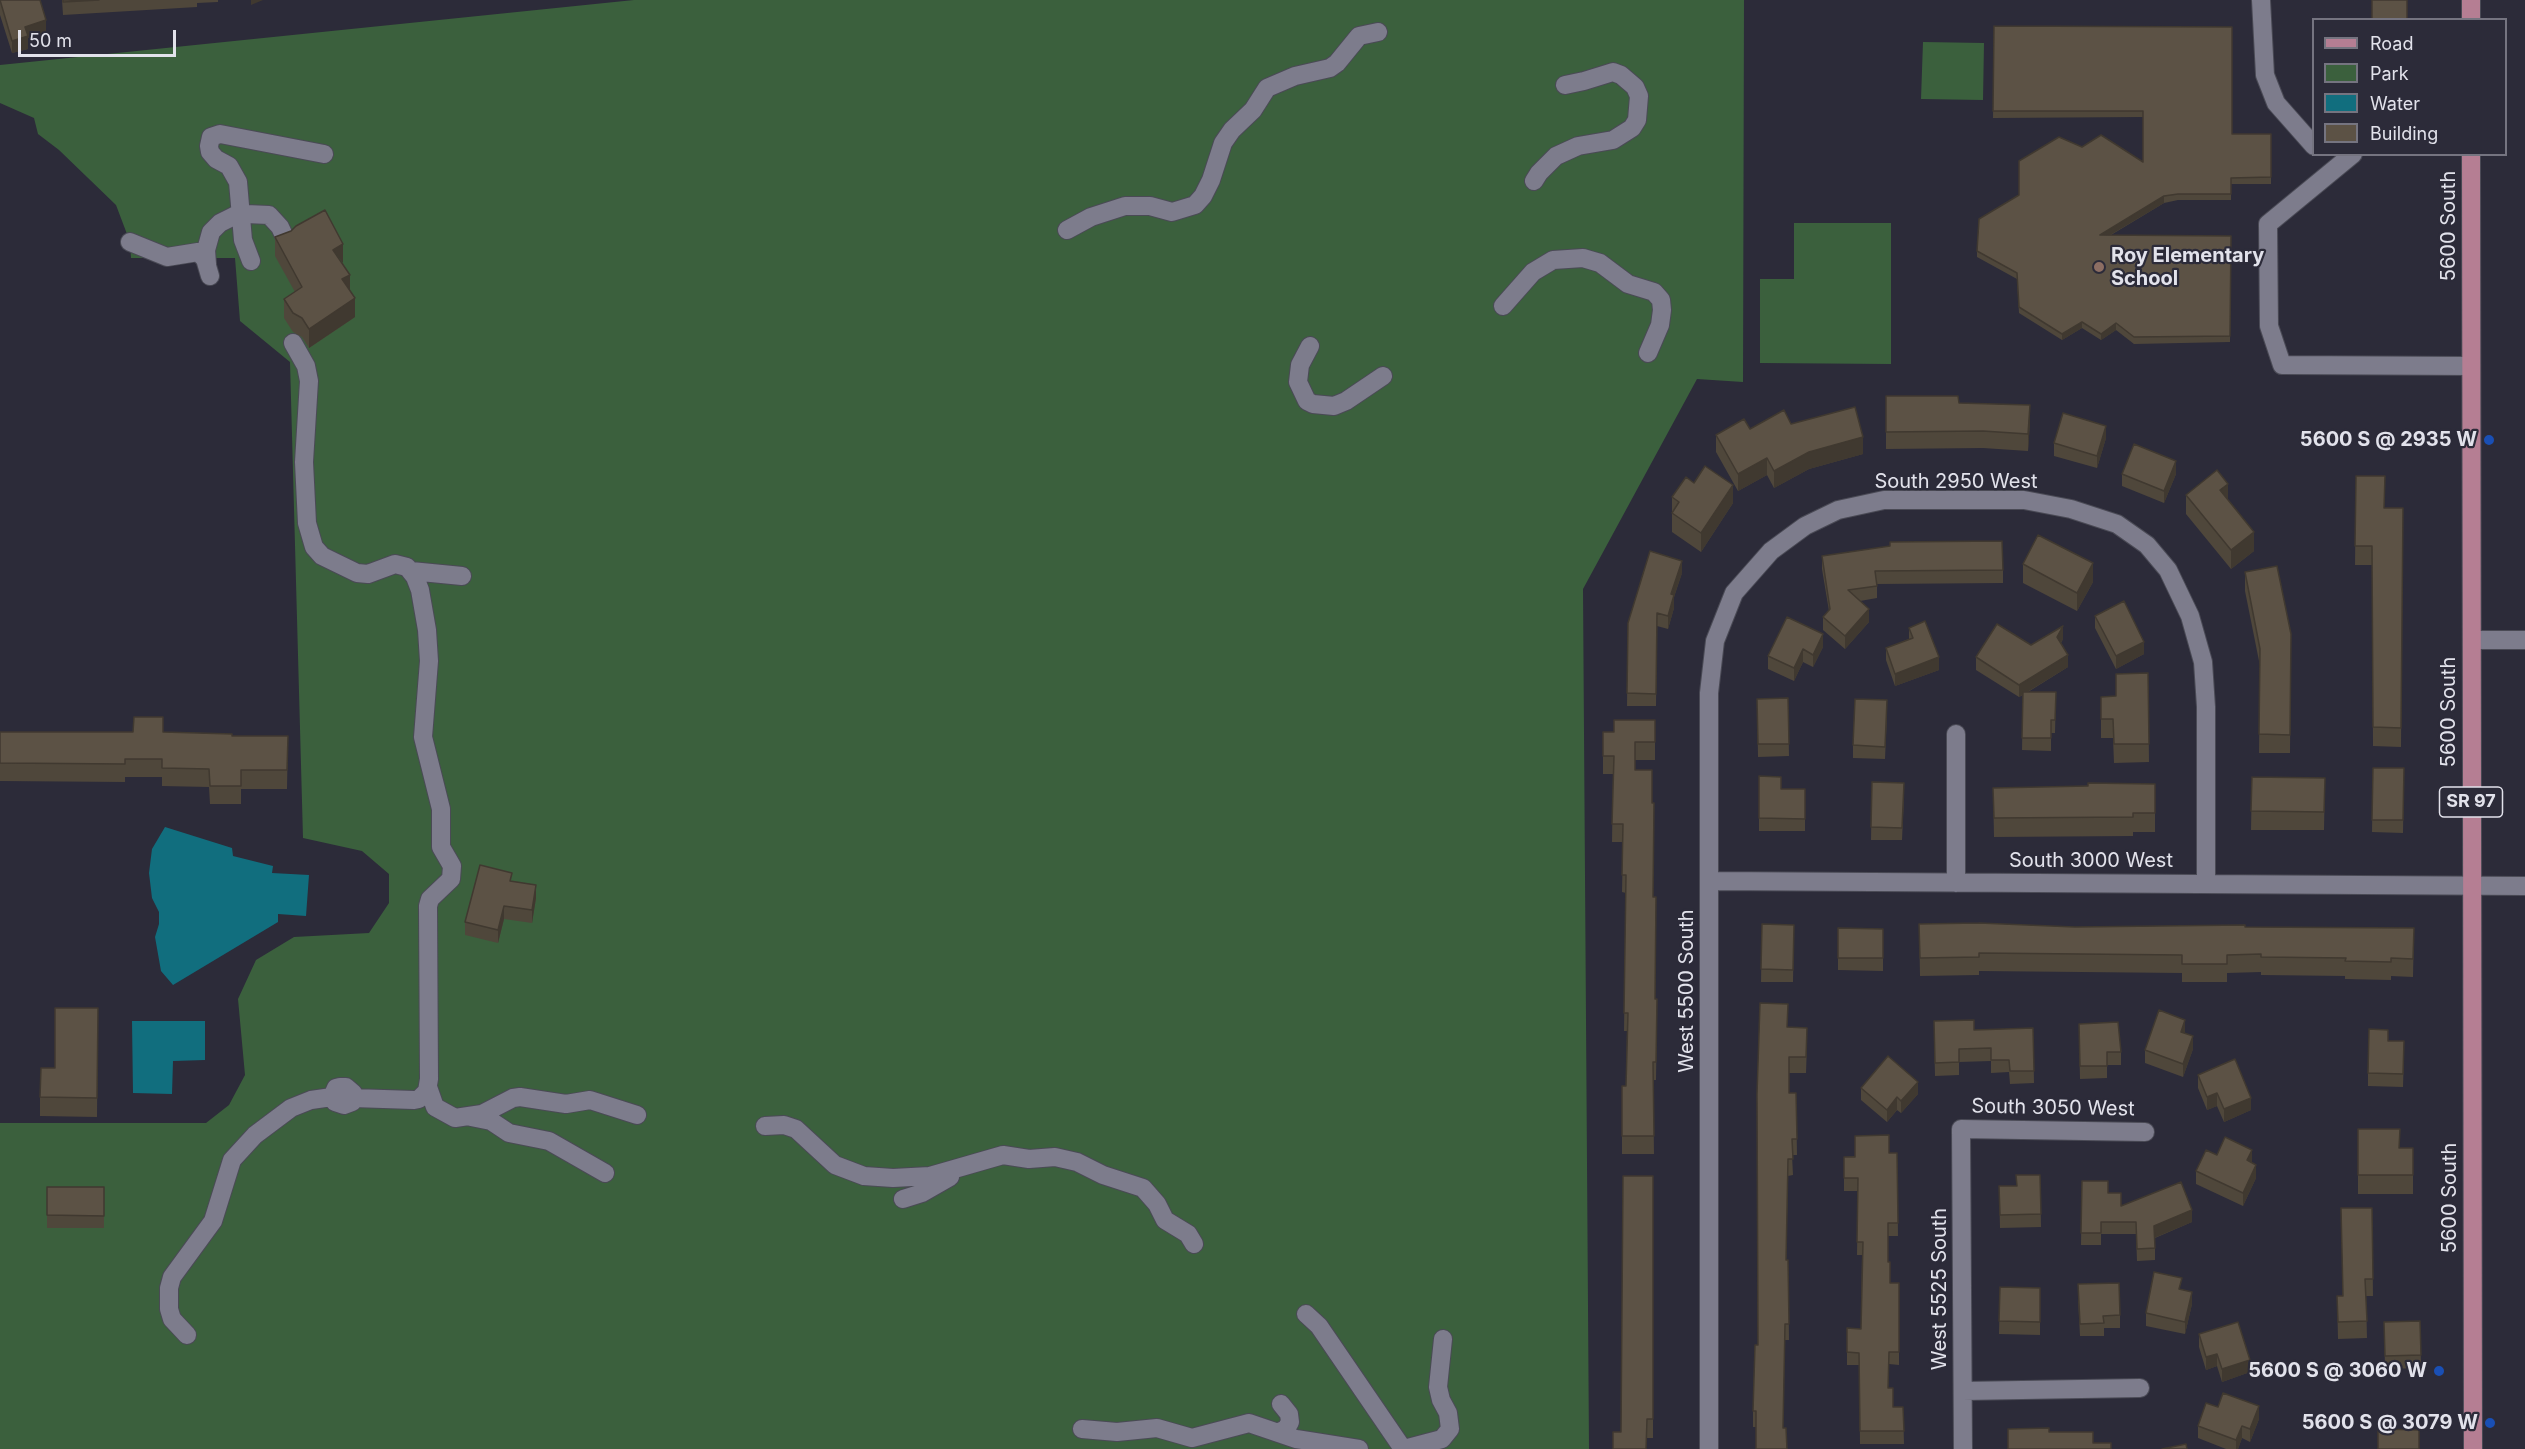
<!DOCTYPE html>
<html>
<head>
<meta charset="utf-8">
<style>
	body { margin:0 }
	#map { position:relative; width:2525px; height:1449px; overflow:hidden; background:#2c2b39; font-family:Inter,sans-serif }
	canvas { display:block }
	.legend { position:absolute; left:2312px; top:18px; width:195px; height:138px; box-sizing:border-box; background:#2c2b39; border:2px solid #757480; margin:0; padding:8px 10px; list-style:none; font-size:18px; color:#e2e2eb }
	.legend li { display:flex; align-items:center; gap:12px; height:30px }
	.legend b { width:30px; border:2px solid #757480 }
	.scale { position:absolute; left:18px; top:30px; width:158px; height:27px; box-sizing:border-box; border:3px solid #e2e2eb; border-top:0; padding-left:8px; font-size:18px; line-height:21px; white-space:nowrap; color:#e2e2eb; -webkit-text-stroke:4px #2c2b39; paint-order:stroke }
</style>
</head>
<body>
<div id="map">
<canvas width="2525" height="1449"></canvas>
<ul class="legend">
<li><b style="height:8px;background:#b57e93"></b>Road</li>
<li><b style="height:16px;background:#3b603d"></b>Park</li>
<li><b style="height:16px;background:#116e7e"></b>Water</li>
<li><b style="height:16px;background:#5c5245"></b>Building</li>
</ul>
<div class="scale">50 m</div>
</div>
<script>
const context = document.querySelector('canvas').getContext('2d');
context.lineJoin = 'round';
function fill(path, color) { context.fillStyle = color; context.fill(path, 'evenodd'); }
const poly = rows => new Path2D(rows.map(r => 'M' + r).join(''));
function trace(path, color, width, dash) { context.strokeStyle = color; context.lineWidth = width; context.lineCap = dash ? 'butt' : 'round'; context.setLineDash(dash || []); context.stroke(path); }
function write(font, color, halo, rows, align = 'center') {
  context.font = font + ' Inter,sans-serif'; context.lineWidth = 4.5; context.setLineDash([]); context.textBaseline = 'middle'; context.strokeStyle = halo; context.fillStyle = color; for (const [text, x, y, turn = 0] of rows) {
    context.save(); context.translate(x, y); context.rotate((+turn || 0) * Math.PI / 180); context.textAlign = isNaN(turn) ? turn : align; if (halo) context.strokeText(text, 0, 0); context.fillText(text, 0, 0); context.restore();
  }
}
fill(poly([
	[634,0,1744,0,1743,382,1697,379,1583,589,1589,1449,0,1449,0,1123,206,1123,229,1105,245,1075,238,999,256,960,294,937,369,933,389,903,389,874,362,851,303,838,290,362,240,321,235,258,131,258,130,242,116,205,59,150,38,134,34,118,0,103,0,65],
	[1923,42,1984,43,1983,100,1921,99],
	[1794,223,1891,223,1891,364,1760,363,1760,279,1794,279]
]), '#3b603d');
fill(poly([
	[165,827,232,848,233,856,273,866,272,873,309,875,306,916,278,914,278,922,173,985,161,971,155,937,159,924,159,912,152,898,149,873,152,849],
	[132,1021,205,1021,205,1060,173,1061,172,1094,133,1093]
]), '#116e7e');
const minor = poly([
	[2261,0,2265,75,2276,103,2314,146],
	[2353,154,2268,224,2269,326,2282,365,2471,366],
	[1534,181,1539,173,1556,156,1578,146,1613,140,1632,128,1637,120,1639,96,1635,87,1621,75,1613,72,1584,81,1565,85],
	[1067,230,1091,217,1125,206,1150,206,1172,212,1195,205,1203,196,1211,180,1223,143,1232,130,1253,110,1267,88,1295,76,1330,68,1337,63,1359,36,1378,32],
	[130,242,167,257,198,252,205,259,210,276],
	[251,261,243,240,238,182,229,166,216,159,210,152,209,146,211,137,220,134,324,154],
	[207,264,206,250,211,232,220,223,234,216,246,214,269,215,280,227,286,240],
	[1503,306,1533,272,1553,260,1583,258,1600,263,1628,284,1654,292,1661,300,1662,310,1660,325,1648,353],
	[293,343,306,366,309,381,304,462,307,523,314,547,322,556,357,573,368,574,395,564,407,567,415,577,420,590,427,630,429,661,423,737,441,809,441,847,452,866,451,879,430,899,428,906,429,1079,427,1091,419,1099,414,1100,353,1098],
	[1310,346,1300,365,1298,382,1307,401,1313,404,1334,406,1346,401,1383,376],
	[411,571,462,576],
	[2472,640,2525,640],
	[1956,734,1956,883],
	[1709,881,2525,886],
	[428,1087,435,1107,455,1118,482,1114,513,1098,520,1097,566,1104,590,1100,637,1115],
	[471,1117,491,1121,509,1133,549,1141,605,1173],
	[765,1126,784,1125,796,1129,835,1165,864,1176,893,1178,930,1176,1003,1155,1029,1159,1055,1157,1077,1162,1103,1175,1143,1188,1157,1204,1165,1220,1188,1234,1194,1244],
	[903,1199,922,1193,950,1177],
	[1306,1314,1319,1326,1403,1449],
	[187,1335,172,1319,169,1309,169,1288,172,1277,213,1221,232,1160,255,1135,291,1108,311,1100,332,1097,336,1088,340,1087,346,1087,353,1093,352,1102,344,1105,335,1102,332,1097],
	[1963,1391,2140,1388],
	[1082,1429,1117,1432,1157,1428,1192,1438,1249,1423,1296,1439,1359,1449],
	[1279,1432,1286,1429,1290,1422,1289,1414,1281,1404],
	[1404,1449,1442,1439,1450,1429,1448,1413,1441,1400,1438,1387,1443,1339],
	[1709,1449,1709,693,1715,641,1734,593,1771,551,1805,526,1838,510,1884,500,2024,500,2071,509,2117,524,2147,545,2168,570,2190,616,2203,662,2206,707,2206,884],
	[1963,1449,1961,1129,2145,1132]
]);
const major = poly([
	[2471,0,2471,20],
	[2471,154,2473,1449]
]);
trace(minor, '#4a4a55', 20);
trace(major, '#4a4a55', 20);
trace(minor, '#7d7c8c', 18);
trace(major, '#b57e93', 18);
fill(poly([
	[0,0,46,33,28,38,28,49,12,53,0,15],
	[62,0,218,0,218,2,197,3,197,7,63,15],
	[1994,26,2232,134,2271,134,2271,184,2231,184,2231,200,2178,200,2164,203,2111,235,2231,236,2230,342,2134,344,2116,330,2101,340,2082,328,2062,340,2019,313,2017,279,1977,257,1977,251,2019,195,2082,147,2143,162,2143,117,1993,118],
	[275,237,343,263,350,291,355,317,309,348,302,337,293,332,284,318,284,299,295,292,275,256],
	[1886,396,1959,403,2030,422,2028,451,1983,448,1886,449],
	[1791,424,1863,454,1809,469,1774,488,1767,475,1738,491,1716,452,1716,435],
	[2106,438,2097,468,2054,456,2054,443],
	[2122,474,2176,474,2164,503,2122,486],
	[2356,476,2384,508,2403,508,2401,747,2373,746,2372,565,2355,565],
	[1694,483,1733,503,1701,552,1672,532,1672,497],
	[2186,495,2228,500,2254,551,2231,569,2186,514],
	[1822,556,2003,570,2003,583,1877,584,1877,598,1860,601,1869,622,1845,649,1823,630,1823,617,1829,611,1822,569],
	[2023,564,2093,582,2077,611,2023,583],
	[2245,572,2291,634,2290,753,2259,753,2260,666,2245,591],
	[1682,573,1674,597,1674,608,1668,629,1657,626,1656,706,1627,706,1628,623],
	[2095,616,2144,654,2116,669,2095,628],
	[1787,617,1823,647,1813,667,1803,662,1794,681,1768,669,1768,656],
	[1909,628,1939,670,1895,686,1886,660,1886,648,1909,639],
	[2063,639,2061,643,2068,667,2028,692,2056,692,2055,733,2051,733,2051,751,2022,750,2023,695,2019,697,1976,670,1976,657],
	[2148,673,2149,762,2114,763,2113,738,2101,738,2101,697,2116,696],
	[1788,698,1789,756,1758,757,1757,699],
	[1887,713,1885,759,1853,758,1853,745],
	[1655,720,1655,760,1635,760,1635,770,1653,897,1655,999,1657,1017,1656,1080,1653,1080,1654,1154,1622,1154,1622,1086,1626,1086,1627,1031,1624,1031,1626,893,1622,892,1623,842,1612,842,1613,774,1603,774,1603,732,1614,732],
	[0,732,163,732,232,736,288,736,287,789,241,789,241,804,210,804,209,787,162,786,162,777,125,777,125,782,0,781],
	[2373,768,2404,768,2403,833,2372,832],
	[1759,776,1781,789,1805,789,1805,831,1759,831],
	[2252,777,2325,778,2324,830,2251,830],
	[1872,782,1904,795,1902,840,1871,840],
	[2155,784,2155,832,2133,832,2133,836,1994,837,1993,788],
	[512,881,536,898,532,923,504,919,498,943,465,935,465,922],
	[1762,924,1794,925,1793,982,1761,982],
	[1919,924,2075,927,2414,928,2413,977,2391,976,2391,980,2345,979,2345,976,2261,975,2261,972,2227,973,2227,982,2182,982,2182,973,1979,971,1979,975,1920,976],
	[1838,928,1883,929,1883,971,1838,970],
	[98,1008,97,1117,40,1116,40,1097,55,1068],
	[1788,1027,1807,1044,1806,1073,1789,1073,1789,1093,1796,1093,1797,1155,1792,1155,1793,1175,1788,1176,1786,1260,1788,1260,1789,1340,1785,1340,1756,1427,1753,1427,1753,1411],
	[2033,1028,2034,1083,2010,1084,2009,1072,1991,1073,1991,1061,1959,1062,1959,1075,1935,1076,1934,1034,1974,1030],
	[2079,1036,2121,1052,2121,1065,2107,1065,2107,1078,2080,1079],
	[2388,1041,2404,1054,2403,1087,2368,1086,2368,1073],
	[2193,1049,2183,1077,2145,1063,2145,1050],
	[2198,1075,2251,1110,2224,1122,2217,1106,2207,1110,2198,1088],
	[1861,1088,1918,1094,1901,1113,1897,1110,1887,1122,1861,1100],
	[2358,1129,2400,1148,2413,1148,2413,1194,2358,1194],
	[1889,1153,1897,1153,1898,1236,1888,1236,1888,1262,1890,1283,1899,1283,1899,1365,1889,1364,1888,1388,1893,1407,1903,1407,1904,1444,1860,1444,1859,1365,1847,1365,1847,1352,1861,1329,1862,1255,1857,1255,1858,1191,1844,1191,1844,1157],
	[2217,1155,2252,1163,2256,1178,2243,1206,2196,1184,2196,1171],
	[2040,1175,2041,1227,2000,1228,1999,1186,2016,1186],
	[1653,1176,1653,1438,1647,1438,1621,1432],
	[2082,1181,2108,1193,2121,1206,2192,1222,2155,1238,2155,1260,2137,1261,2136,1234,2101,1234,2101,1245,2081,1245],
	[47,1187,104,1187,104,1228,47,1228],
	[2372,1208,2373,1296,2366,1296,2367,1338,2338,1339,2337,1296,2342,1296],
	[2000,1287,2040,1288,2040,1335,1999,1334],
	[2182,1290,2192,1304,2185,1334,2146,1326,2146,1313],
	[2078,1297,2120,1315,2120,1328,2104,1328,2104,1336,2080,1336],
	[2420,1321,2421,1368,2385,1369,2384,1322],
	[2199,1334,2250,1372,2222,1382,2217,1366,2206,1370,2199,1347],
	[2218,1407,2259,1419,2250,1442,2242,1438,2238,1449,2226,1449,2198,1438,2198,1426]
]), '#4f473b');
fill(poly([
	[251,0,263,0,251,5],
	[46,20,46,33,28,38,28,49,12,53,12,41,25,27],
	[2164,196,2164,203,2100,241,2100,235],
	[343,244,343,263,333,250],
	[350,275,350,293,342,279],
	[355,298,355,317,309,348,309,329],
	[2082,322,2082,328,2062,340,2062,334],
	[2116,323,2116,330,2101,340,2101,334],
	[2030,405,2030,422,2028,451,2028,434],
	[2106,426,2106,438,2097,468,2097,456],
	[1863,437,1863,454,1809,469,1774,488,1774,471,1809,452],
	[1767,458,1767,475,1738,491,1738,474],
	[2176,461,2176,474,2164,503,2164,491],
	[2228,484,2228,503,2220,490],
	[1733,485,1733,503,1701,552,1701,533],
	[2254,532,2254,551,2231,569,2231,550],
	[1682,561,1682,573,1674,597,1674,608,1668,629,1668,616,1671,594],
	[2093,563,2093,582,2077,611,2077,593],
	[1869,609,1869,622,1845,649,1845,636],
	[2063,626,2063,639,2057,650,2057,637],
	[1823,634,1823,647,1813,667,1813,655],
	[2144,642,2144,654,2116,669,2116,656],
	[1803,649,1803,662,1794,681,1794,668],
	[2068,655,2068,667,2019,697,2019,685],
	[1939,657,1939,670,1895,686,1895,674],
	[536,885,536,898,532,923,532,910],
	[504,906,504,919,498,943,498,930],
	[2185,1020,2185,1032,2181,1044,2181,1032],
	[2193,1036,2193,1049,2183,1077,2183,1064],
	[1918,1082,1918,1094,1901,1113,1901,1101],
	[2217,1093,2217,1106,2207,1110,2207,1097],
	[1897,1097,1897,1110,1887,1122,1887,1110],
	[2251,1098,2251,1110,2224,1122,2224,1109],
	[2252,1150,2252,1163,2247,1160],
	[2256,1165,2256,1178,2243,1206,2243,1193],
	[2192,1210,2192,1222,2154,1238,2154,1226],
	[2192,1292,2192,1304,2185,1334,2185,1322],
	[2217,1354,2217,1366,2206,1370,2206,1357],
	[2250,1360,2250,1372,2222,1382,2222,1369],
	[2259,1406,2259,1419,2250,1442,2250,1429],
	[2242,1426,2242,1438,2238,1449,2236,1449,2236,1440]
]), '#403930');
const building = poly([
	[0,0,40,0,46,20,25,27,28,36,12,41,0,0],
	[63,0,99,0,63,2,63,0],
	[2372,0,2407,0,2407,20,2372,20,2372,0],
	[1994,26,2232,27,2232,134,2271,134,2271,177,2231,178,2231,194,2178,194,2164,196,2100,235,2231,236,2230,336,2134,337,2116,323,2101,334,2082,322,2062,334,2019,307,2017,273,1977,251,1979,219,2019,195,2019,161,2059,137,2082,147,2101,135,2143,162,2143,111,1993,111,1994,26],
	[325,210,343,244,333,250,350,275,342,279,355,298,309,329,302,318,293,313,284,299,302,287,275,237,291,231,296,226,325,210],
	[1886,396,1958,396,1959,403,2030,405,2028,434,1983,431,1886,432,1886,396],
	[1855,407,1863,437,1809,452,1774,471,1767,458,1738,474,1716,435,1744,419,1750,429,1784,410,1791,424,1855,407],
	[2063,413,2106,426,2097,456,2054,443,2063,413],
	[2134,444,2176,461,2164,491,2122,474,2134,444],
	[1705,466,1733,485,1701,533,1672,513,1679,502,1672,497,1686,477,1694,483,1705,466],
	[2217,470,2228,484,2220,490,2254,532,2231,550,2186,495,2217,470],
	[2356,476,2385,476,2384,508,2403,508,2401,728,2373,727,2372,546,2355,546,2356,476],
	[2038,535,2093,563,2077,593,2023,564,2038,535],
	[2002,541,2003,570,1875,571,1877,586,1848,590,1869,609,1845,636,1823,617,1830,609,1822,556,1890,546,1890,542,2002,541],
	[1650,551,1682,561,1671,594,1674,595,1668,616,1657,613,1656,694,1627,693,1628,623,1650,551],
	[2277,566,2291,634,2290,735,2259,734,2260,649,2245,572,2277,566],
	[2124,601,2144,642,2116,656,2095,616,2124,601],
	[1787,617,1823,634,1813,655,1803,649,1794,668,1768,656,1787,617],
	[1925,621,1939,657,1895,674,1886,648,1913,638,1909,628,1925,621],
	[1997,624,2031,645,2063,626,2057,637,2068,655,2019,685,1976,657,1997,624],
	[2148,673,2149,744,2114,744,2113,719,2101,719,2101,697,2116,696,2116,674,2148,673],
	[2023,692,2056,692,2055,720,2051,720,2051,738,2022,738,2023,692],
	[1788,698,1789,744,1758,744,1757,699,1788,698],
	[1855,699,1887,700,1885,747,1853,745,1855,699],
	[134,717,163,717,163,732,232,734,232,736,288,736,287,770,241,770,241,786,210,786,209,769,162,768,162,759,125,759,125,764,0,763,0,732,133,732,134,717],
	[1614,720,1655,720,1655,742,1635,742,1635,770,1652,770,1652,803,1654,803,1653,897,1656,897,1655,999,1657,999,1656,1062,1653,1062,1654,1136,1622,1136,1622,1086,1626,1086,1628,1013,1624,1013,1626,875,1622,875,1623,824,1612,824,1614,756,1603,756,1603,732,1614,732,1614,720],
	[2373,768,2404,768,2403,820,2372,820,2373,768],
	[1759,776,1781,777,1781,789,1805,789,1805,819,1759,818,1759,776],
	[2252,777,2325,778,2324,812,2251,811,2252,777],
	[1872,782,1904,783,1902,828,1871,827,1872,782],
	[2088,783,2155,784,2155,813,2133,813,2133,817,1994,818,1993,788,2088,786,2088,783],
	[480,865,512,873,510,881,536,885,532,910,504,906,498,930,465,922,480,865],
	[1979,923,2075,927,2245,925,2245,927,2414,928,2413,959,2391,958,2391,962,2345,961,2346,958,2261,957,2261,954,2227,955,2227,964,2182,964,2182,955,1979,953,1979,957,1920,958,1919,924,1979,923],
	[1762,924,1794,925,1793,970,1761,969,1762,924],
	[1838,928,1883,929,1883,958,1838,958,1838,928],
	[1760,1003,1788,1004,1787,1027,1807,1028,1806,1057,1789,1057,1789,1093,1796,1093,1797,1139,1792,1139,1793,1159,1788,1159,1786,1260,1788,1260,1789,1324,1785,1324,1783,1428,1786,1428,1787,1449,1756,1449,1756,1411,1753,1411,1755,1345,1758,1345,1757,1094,1760,1003],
	[55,1008,98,1008,97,1098,40,1097,41,1068,55,1068,55,1008],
	[2159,1010,2185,1020,2181,1032,2193,1036,2183,1064,2145,1050,2159,1010],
	[1974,1020,1974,1030,2033,1028,2034,1071,2010,1071,2009,1060,1991,1060,1991,1048,1959,1049,1959,1062,1935,1063,1934,1021,1974,1020],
	[2118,1022,2121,1052,2107,1052,2107,1066,2080,1066,2079,1024,2118,1022],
	[2369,1029,2388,1030,2388,1041,2404,1041,2403,1074,2368,1073,2369,1029],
	[1888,1056,1918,1082,1901,1101,1897,1097,1887,1110,1861,1088,1888,1056],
	[2235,1059,2251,1098,2224,1109,2217,1093,2207,1097,2198,1075,2235,1059],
	[2358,1129,2400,1129,2399,1148,2413,1148,2413,1175,2358,1175,2358,1129],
	[1889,1135,1889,1153,1897,1153,1898,1223,1888,1223,1888,1262,1890,1262,1890,1283,1899,1283,1899,1352,1889,1352,1888,1388,1893,1388,1893,1407,1903,1407,1904,1431,1860,1431,1859,1353,1847,1352,1847,1328,1861,1329,1863,1242,1857,1242,1858,1178,1844,1178,1844,1157,1855,1157,1855,1136,1889,1135],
	[2225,1137,2252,1150,2247,1160,2256,1165,2243,1193,2196,1171,2206,1150,2217,1155,2225,1137],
	[2016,1175,2040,1175,2041,1214,2000,1215,1999,1186,2017,1186,2016,1175],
	[1623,1176,1653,1176,1653,1419,1647,1419,1646,1449,1613,1449,1613,1432,1621,1432,1623,1176],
	[2082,1181,2108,1181,2108,1193,2121,1193,2121,1206,2181,1182,2192,1210,2154,1226,2155,1248,2137,1249,2136,1222,2101,1222,2101,1233,2081,1233,2082,1181],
	[47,1187,104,1187,104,1216,47,1215,47,1187],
	[2341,1208,2372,1208,2373,1279,2365,1279,2367,1321,2338,1322,2337,1296,2343,1296,2341,1208],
	[2154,1272,2182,1278,2179,1289,2192,1292,2185,1322,2146,1313,2154,1272],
	[2119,1283,2120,1315,2103,1316,2104,1323,2080,1324,2078,1284,2119,1283],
	[2000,1287,2040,1288,2040,1322,1999,1321,2000,1287],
	[2420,1321,2421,1355,2385,1356,2384,1322,2420,1321],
	[2238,1322,2250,1360,2222,1369,2217,1354,2206,1357,2199,1334,2238,1322],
	[2223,1393,2259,1406,2250,1429,2242,1426,2236,1440,2198,1426,2206,1403,2218,1407,2223,1393],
	[2049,1428,2049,1432,2093,1432,2093,1443,2111,1443,2111,1449,2008,1449,2008,1429,2049,1428],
	[2378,1429,2419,1430,2419,1449,2378,1449,2378,1429],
	[2186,1444,2187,1449,2162,1449,2186,1444]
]);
fill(building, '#5c5245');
trace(building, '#403930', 1.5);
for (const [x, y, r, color] of [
	[2099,267,6,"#8d6e63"],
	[2489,440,6,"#1a4fb4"],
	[2439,1371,6,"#1a4fb4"],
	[2490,1423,6,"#1a4fb4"]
]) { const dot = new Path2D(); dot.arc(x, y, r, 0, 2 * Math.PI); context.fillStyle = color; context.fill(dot); trace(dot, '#2c2b39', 2); }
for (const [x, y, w] of [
	[2471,802,63]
]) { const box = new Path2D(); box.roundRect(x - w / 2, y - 15, w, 30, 4.5); context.fillStyle = '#2c2b39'; context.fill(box); trace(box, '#e2e2eb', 1.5); }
write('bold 18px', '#e2e2eb', null, [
	["SR 97",2471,802]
]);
write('20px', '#e2e2eb', '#2c2b39', [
	["5600 South",2449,226,-90],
	["South 2950 West",1956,482],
	["5600 South",2449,712,-90],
	["South 3000 West",2091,861],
	["West 5500 South",1687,991,-90],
	["South 3050 West",2053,1108,1],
	["5600 South",2450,1198,-90],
	["West 5525 South",1940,1289,-90]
]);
write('bold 20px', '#e2e2eb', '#2c2b39', [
	["Roy Elementary",2111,256,"left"],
	["School",2111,279,"left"],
	["5600 S @ 2935 W",2477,440],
	["5600 S @ 3060 W",2427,1371],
	["5600 S @ 3079 W",2478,1423]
], 'right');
</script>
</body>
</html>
